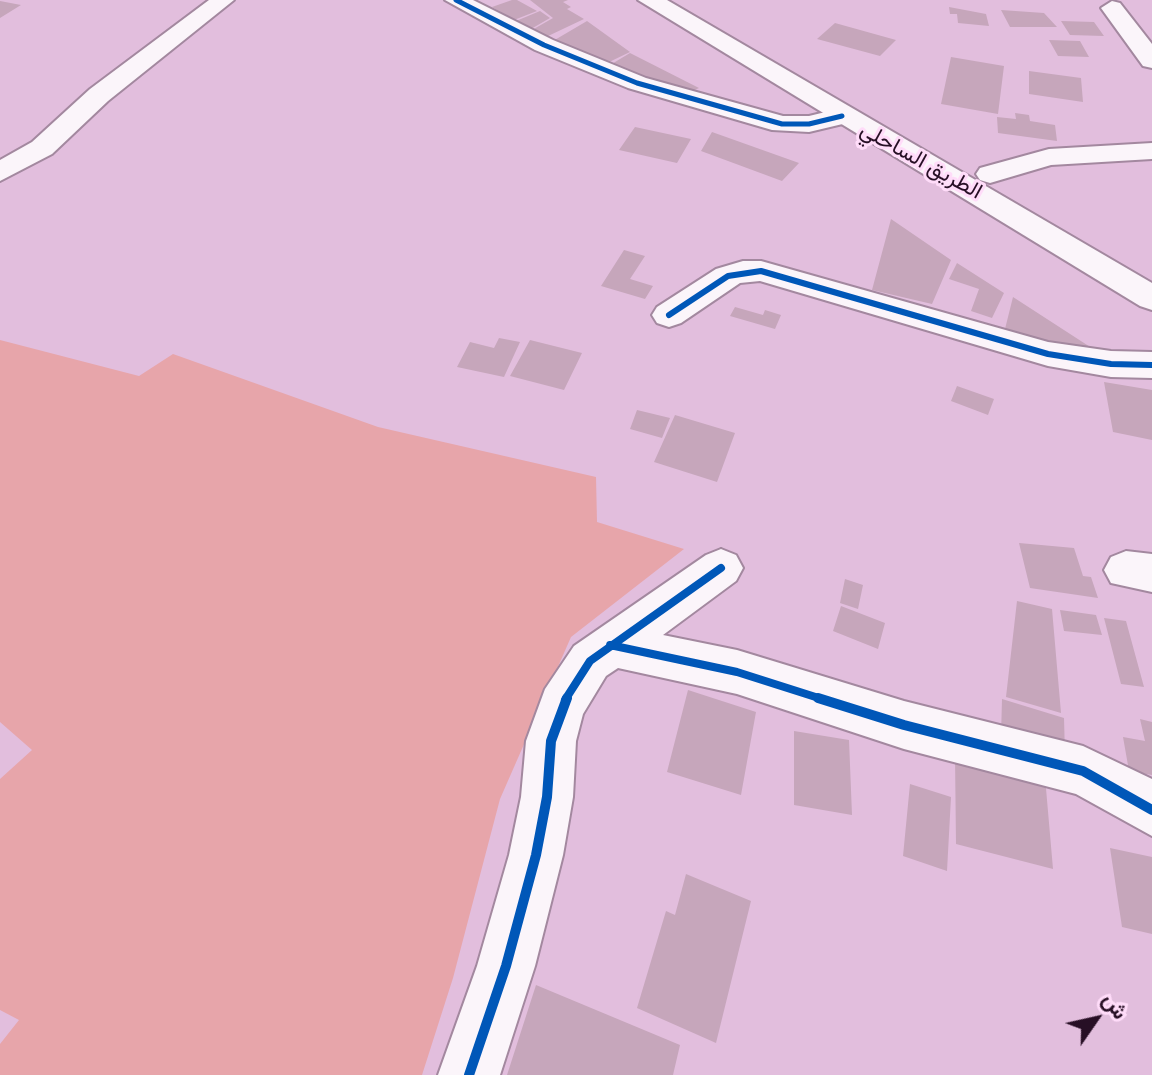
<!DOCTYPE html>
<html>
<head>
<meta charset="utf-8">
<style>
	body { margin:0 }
	#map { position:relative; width:1152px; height:1075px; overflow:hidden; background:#e2bedd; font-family:Merriweather,Vazirmatn,serif }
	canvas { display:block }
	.north { position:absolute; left:1056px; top:979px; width:80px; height:80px; -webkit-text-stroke:6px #ffdcf9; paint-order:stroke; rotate:56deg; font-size:22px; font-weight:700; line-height:32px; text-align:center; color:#270f25 }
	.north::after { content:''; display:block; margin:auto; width:28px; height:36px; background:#270f25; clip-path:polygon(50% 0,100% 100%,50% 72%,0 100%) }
</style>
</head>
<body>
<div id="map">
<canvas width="1152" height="1075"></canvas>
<div class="north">ش</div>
</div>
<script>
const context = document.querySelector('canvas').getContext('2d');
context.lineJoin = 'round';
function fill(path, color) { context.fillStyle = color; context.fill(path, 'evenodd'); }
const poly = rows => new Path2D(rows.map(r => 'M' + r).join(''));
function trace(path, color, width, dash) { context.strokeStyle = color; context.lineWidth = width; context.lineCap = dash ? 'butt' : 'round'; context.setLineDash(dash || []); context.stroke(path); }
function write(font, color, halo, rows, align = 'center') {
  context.font = font + ' Merriweather,Vazirmatn,serif'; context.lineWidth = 6; context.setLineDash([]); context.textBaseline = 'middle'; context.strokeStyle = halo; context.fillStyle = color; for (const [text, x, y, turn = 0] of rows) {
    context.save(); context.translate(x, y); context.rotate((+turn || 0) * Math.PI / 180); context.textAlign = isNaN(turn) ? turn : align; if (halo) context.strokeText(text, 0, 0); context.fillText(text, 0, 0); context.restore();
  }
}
fill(poly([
	[0,340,139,376,173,354,378,427,596,477,597,522,684,549,571,637,500,799,453,978,422,1075,0,1075,0,1044,19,1020,0,1010,0,779,32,750,0,722]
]), '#e7a5aa');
fill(poly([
	[512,0,517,0,537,11,514,20,492,7],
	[530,0,568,0,563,2,571,7,567,9,584,19,546,37,532,30,553,18],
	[0,1,21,5,0,18],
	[949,7,986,14,989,26,958,23,957,14,950,14],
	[1001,10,1044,13,1057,27,1010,27],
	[540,11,550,18,531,29,516,21],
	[587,21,630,52,605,64,553,41],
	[1061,21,1094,22,1104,36,1070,35],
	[835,23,896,40,880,56,817,39],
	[1049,40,1080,41,1089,57,1058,56],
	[630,53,699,88,688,93,610,65],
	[951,57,1004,66,998,114,941,104],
	[1029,71,1081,78,1083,102,1029,94],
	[1015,113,1029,115,1030,121,1055,125,1057,141,998,133,997,117,1016,119],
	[635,127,691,139,677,163,619,150],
	[712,132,799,163,782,181,701,151],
	[891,219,951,260,932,304,872,290],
	[624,250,645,256,630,279,653,286,645,299,601,286],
	[957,263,1004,293,992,318,971,311,979,289,949,279],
	[1013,297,1101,354,1004,333],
	[735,307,763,315,765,310,781,315,775,329,730,316],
	[499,338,520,342,504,377,457,367,470,342,494,348],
	[530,340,582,353,564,390,510,376],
	[1104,382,1152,390,1152,440,1113,432],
	[957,386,994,399,988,415,951,401],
	[637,410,670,418,662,438,630,429],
	[675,415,735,433,717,482,654,462],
	[1019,543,1074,548,1083,576,1091,577,1098,598,1030,588],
	[845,579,863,585,858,609,840,603],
	[1017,601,1052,609,1061,713,1006,697],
	[841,606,885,623,878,649,833,631],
	[1060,610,1096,615,1102,635,1064,631],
	[1104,618,1126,621,1144,687,1121,684],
	[688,690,756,712,741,795,667,772],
	[1002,699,1064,718,1065,755,1001,736],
	[1140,719,1152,722,1152,775,1129,771,1123,737,1145,741],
	[794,731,849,740,852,815,794,805],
	[955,756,1045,777,1053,869,956,844],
	[910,784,951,797,947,871,903,856],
	[1110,848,1152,857,1152,934,1122,927],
	[686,874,751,901,716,1043,637,1008,666,911,675,915],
	[536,985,680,1045,673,1075,507,1075]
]), '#c6a6bb');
const minor = poly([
	[209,0,234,0,108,101,52,154,0,181,0,160,32,142,90,89,209,0],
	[445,0,473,0,553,40,646,78,783,116,809,116,842,108,851,110,855,116,851,122,809,132,772,130,628,88,535,50,445,0],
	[1112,1,1120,3,1152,44,1152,68,1143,66,1101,8,1112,1],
	[1152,143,1152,159,1051,165,990,183,980,180,976,174,980,168,1049,149,1152,143],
	[743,261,761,261,1048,342,1111,351,1152,352,1152,378,1111,377,1048,366,760,281,740,283,681,323,669,327,657,323,652,315,657,307,716,269,743,261],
	[721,549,736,555,743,568,736,581,663,635,737,650,904,701,1083,746,1152,779,1152,836,1076,794,904,749,737,694,618,668,606,676,583,714,576,741,573,797,563,855,535,966,500,1075,438,1075,477,966,509,855,521,797,526,741,545,689,574,646,706,555,721,549],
	[1126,551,1152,554,1152,592,1111,583,1104,570,1111,557,1126,551]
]);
const highway = poly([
	[638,0,667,0,1152,283,1152,310,1140,306,638,0]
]);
trace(minor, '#a3889f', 4);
trace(highway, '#a3889f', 4);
fill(minor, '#fbf5fa');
fill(highway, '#fbf5fa');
trace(poly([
	[456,0,544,45,637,83,782,124,809,124,842,116]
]), '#0057b8', 5);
trace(poly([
	[669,315,728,276,761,271,1048,354,1111,364,1152,365]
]), '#0057b8', 6);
trace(poly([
	[610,645,737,672,825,700],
	[565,700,590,661,721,568]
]), '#0057b8', 8);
trace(poly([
	[818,698,904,725,1083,771,1152,810],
	[469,1075,506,966,536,855,547,797,551,741,567,698]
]), '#0057b8', 10);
write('22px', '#270f25', '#ffdcf9', [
	["الطريق الساحلي",921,161,29]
]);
</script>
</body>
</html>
